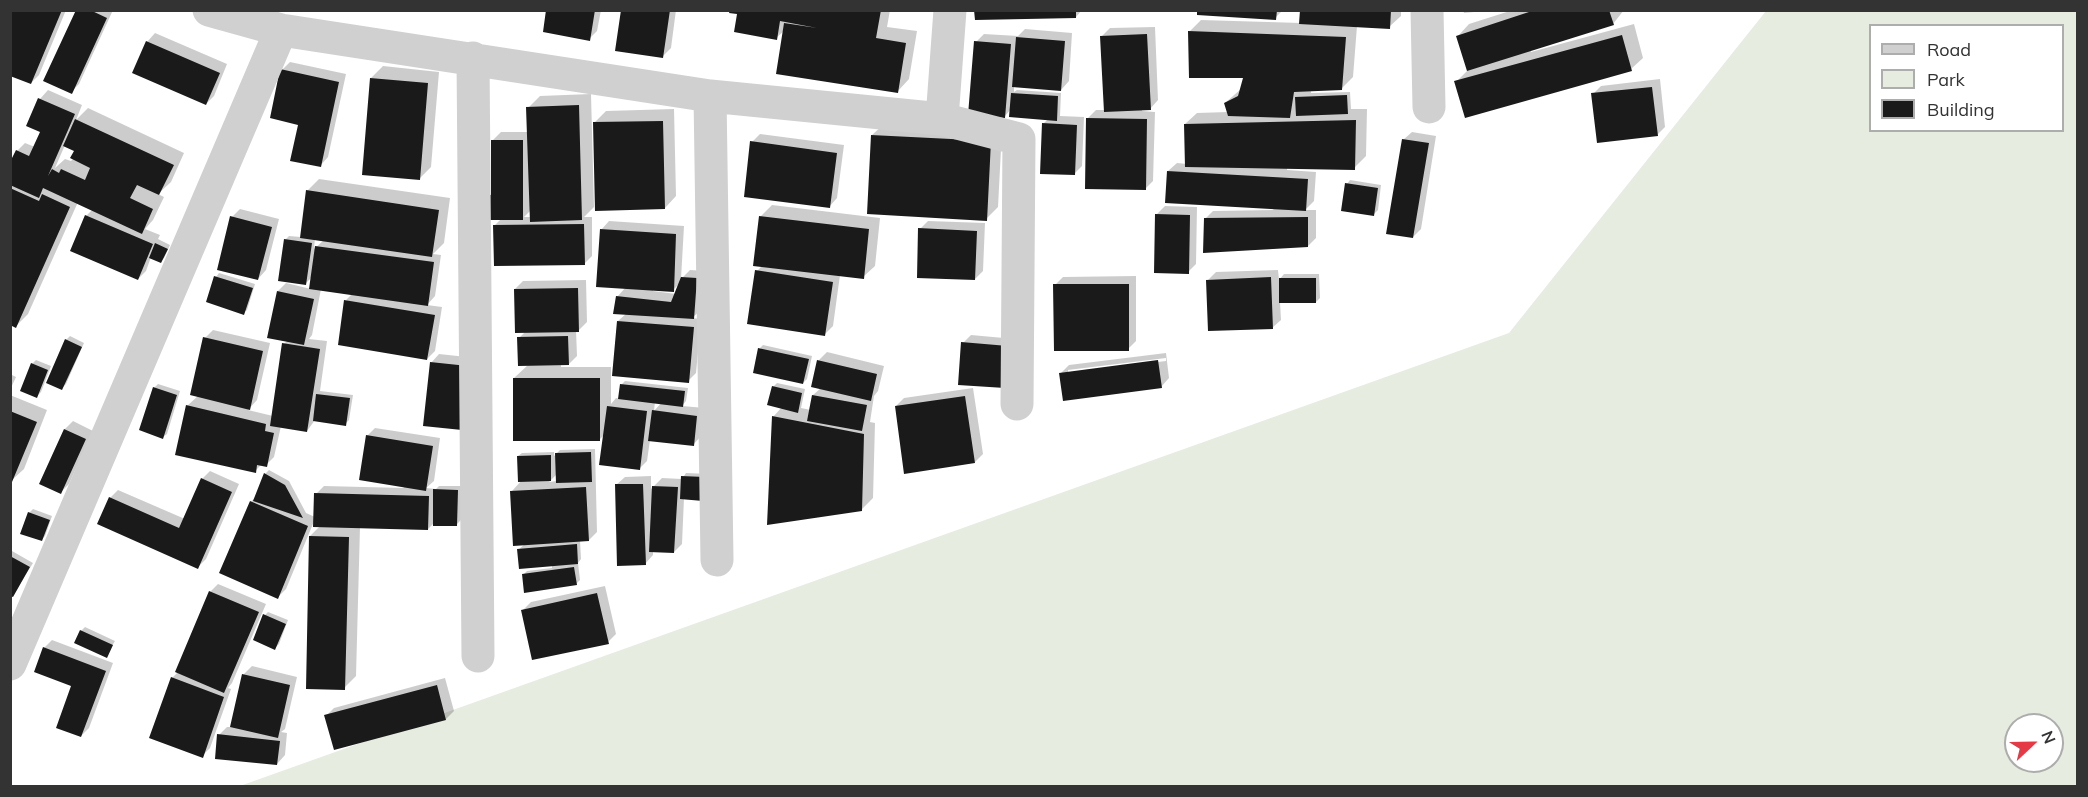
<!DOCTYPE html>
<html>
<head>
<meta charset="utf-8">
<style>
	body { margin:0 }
	#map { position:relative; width:2088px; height:797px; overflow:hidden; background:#fff; font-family:Mulish,sans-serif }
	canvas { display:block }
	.frame { position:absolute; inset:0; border:12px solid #333; pointer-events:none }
	.legend { position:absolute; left:1869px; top:24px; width:195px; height:108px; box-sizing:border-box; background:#fff; border:2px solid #adadad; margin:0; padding:8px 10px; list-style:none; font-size:18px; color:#333 }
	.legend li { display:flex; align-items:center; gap:12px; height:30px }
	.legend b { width:30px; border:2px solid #adadad }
	.north { position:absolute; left:2004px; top:713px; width:60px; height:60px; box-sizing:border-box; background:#fff; border:2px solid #adadad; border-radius:50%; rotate:68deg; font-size:16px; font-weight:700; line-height:24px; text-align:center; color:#333 }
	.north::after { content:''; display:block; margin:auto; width:21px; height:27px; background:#e63946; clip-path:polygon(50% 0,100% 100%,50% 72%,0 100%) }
</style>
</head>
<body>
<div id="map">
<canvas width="2088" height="797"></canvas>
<div class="frame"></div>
<ul class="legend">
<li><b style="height:8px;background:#d0d0d0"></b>Road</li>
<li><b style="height:16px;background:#e6ecdf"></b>Park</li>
<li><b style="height:16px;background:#1a1a1a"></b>Building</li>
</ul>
<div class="north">N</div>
</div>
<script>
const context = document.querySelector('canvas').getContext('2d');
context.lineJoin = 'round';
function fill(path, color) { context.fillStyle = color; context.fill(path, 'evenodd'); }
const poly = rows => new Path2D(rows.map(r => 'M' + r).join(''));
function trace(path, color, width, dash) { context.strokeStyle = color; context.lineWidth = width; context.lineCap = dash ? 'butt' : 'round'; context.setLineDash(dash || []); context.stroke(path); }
fill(poly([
	[1766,11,2077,11,2077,786,240,786,1509,333],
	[1870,26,2062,26,2062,130,1870,130],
	[2016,725,2052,725,2052,761,2016,761]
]), '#e6ecdf');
fill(poly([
	[10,10,66,10,39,75,31,83],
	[77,10,113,10,79,84,71,92],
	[548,10,601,10,597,31,589,39],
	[622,10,676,10,671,48,663,56],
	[731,10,890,10,887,27,917,31,909,79,898,91,785,30,776,38,739,13],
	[976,10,1082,10,1076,17],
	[1198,10,1283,10,1275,18],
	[1301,10,1401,10,1401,16,1389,27,1357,26,1353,77,1341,89,1311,90,1311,93,1350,92,1351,109,1367,109,1366,156,1354,168,1287,167,1287,170,1316,172,1314,201,1305,210,1316,210,1316,238,1308,246,1205,219,1213,211,1273,210,1274,208,1168,171,1177,163,1187,164,1185,124,1197,113,1228,112,1225,103,1241,89,1245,77,1189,32,1201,20,1301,23],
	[1463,10,1494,10,1464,13],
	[1513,10,1624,10,1613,24,1531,50,1531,52,1634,24,1643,58,1631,69,1456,82,1468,70,1458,36,1469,24],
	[1155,27,1158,100,1150,109,1142,109,1142,111,1155,112,1153,181,1145,189,1088,118,1096,110,1105,110,1102,36,1110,28],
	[1025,29,1072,33,1069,81,1061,90,1014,86,1014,92,1017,90,1061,93,1060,116,1084,117,1082,166,1074,174,1043,124,1048,119,1011,109,1005,116,976,42,984,34,1018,36],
	[155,33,227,64,214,96,206,104,147,42],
	[290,62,346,74,328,157,320,166,300,124,282,70],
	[383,66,439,72,431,167,419,179,371,78],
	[1660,79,1665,127,1657,135,1593,94,1601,86],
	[48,90,82,105,76,120,88,108,184,153,171,182,158,194,164,197,153,220,145,229,160,235,158,239,170,245,164,258,161,261,151,257,146,271,138,279,86,216,93,209,78,202,28,314,16,326,10,323,10,166,17,151,25,143,35,147,42,131,28,125,40,99],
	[65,145,76,150,74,158,71,161,65,159,55,168],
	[591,94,594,207,584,217,592,217,592,256,584,264,495,225,502,218,489,196,493,192,493,140,501,132,529,132,528,108,540,96],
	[531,210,531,217,524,217],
	[674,109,676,196,665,208,594,123,606,111],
	[884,124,1002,130,998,207,986,219,872,135],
	[1412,132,1436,136,1421,229,1413,237,1403,140],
	[760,134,844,145,837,198,829,207,752,142],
	[319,179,450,198,444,243,433,254,441,255,435,296,427,305,442,307,435,351,427,359,346,300,353,293,321,289,312,335,309,339,327,341,320,391,353,395,349,420,345,424,315,420,307,431,281,426,274,457,266,465,262,464,255,471,187,406,198,396,205,338,213,330,270,343,257,400,248,410,273,416,284,344,288,340,278,291,286,283,311,289,312,277,306,283,285,240,289,236,301,237,307,191],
	[315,238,324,240,314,249],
	[1350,180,1381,185,1378,210,1374,214,1347,184],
	[772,205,880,218,875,266,863,277,840,275,833,326,825,334,757,271,762,266,760,217],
	[1165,206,1197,207,1196,264,1188,272,1157,214],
	[240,209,279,219,266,270,258,279,232,217],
	[609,221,684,226,681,279,690,270,705,271,702,309,692,318,701,319,696,373,688,381,618,321,627,313,617,297,626,287,601,230],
	[680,283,676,294,653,291,653,289,673,290],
	[928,221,985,223,983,271,975,279,920,229],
	[1278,270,1279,280,1284,274,1319,274,1320,298,1316,302,1280,302,1281,320,1272,328,1208,280,1216,272],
	[219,273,255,284,247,310,243,313,216,277],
	[1136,276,1136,341,1128,349,1055,285,1063,277],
	[586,280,587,322,579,330,576,330,577,356,569,364,561,364,561,367,611,367,611,404,616,398,620,399,622,384,625,381,688,388,686,401,682,406,705,408,701,436,693,445,650,440,647,461,639,469,605,434,599,440,514,378,528,365,519,338,526,331,515,289,523,281],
	[655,402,662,402,654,411],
	[971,335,1015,339,960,384,963,343],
	[70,336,84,343,66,384,62,388,66,340],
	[763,345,812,356,807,379,803,383,760,348],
	[827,352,884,366,878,391,874,396,870,422,875,423,873,498,861,510,773,417,782,407,773,387,777,383,805,389,801,408,811,410,813,395,821,388,813,386,819,360],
	[1166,353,1169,378,1161,387,1061,373,1069,365],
	[1166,358,1166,361,1068,373,1068,370],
	[439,354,476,358,469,421,431,363],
	[36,360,51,366,41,392,37,396,32,364],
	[10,374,16,377,10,390],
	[158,384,180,391,167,434,163,437,154,388],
	[973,388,983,454,975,462,896,406,904,398],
	[10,395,47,410,24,469,12,480],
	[73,421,93,431,69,484,61,492,41,483,65,429],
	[375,428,440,438,434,481,426,488,436,489,439,486,461,486,461,520,457,524,433,524,428,529,360,527,356,676,344,688,310,536,320,526,315,519,286,589,278,597,251,502,256,496,265,474,269,470,289,481,306,513,315,517,316,494,324,486,404,488,367,436],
	[595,449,597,532,589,540,580,540,581,559,578,563,580,580,576,584,523,575,527,571,552,568,552,565,518,550,525,544,512,491,522,480,518,456,522,453,554,452,554,456,560,450],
	[557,474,557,481,549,482],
	[210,471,239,484,206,559,198,567,110,498,118,490,185,519,202,479],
	[686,473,708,474,684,498,682,544,674,552,653,551,653,555,645,564,616,485,625,477,651,476,651,489,662,478,682,479],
	[33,509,52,516,45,536,41,540,29,513],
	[12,551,33,563,13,595,10,594],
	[218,584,266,604,232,683,228,688,231,689,210,748,202,756,172,678,178,672,210,592],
	[605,586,616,634,608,642,523,610,531,602],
	[268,612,288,620,279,644,275,648,265,615],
	[85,627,115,641,106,656,81,631],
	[52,640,113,663,89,728,81,736,73,685,44,648],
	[252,666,297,677,285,729,281,732,287,733,285,755,277,764,219,735,227,727,231,727,244,674],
	[445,678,454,711,446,719,326,716,334,708]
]), '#0003');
fill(poly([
	[10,10,62,10,31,84,10,76],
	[76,10,90,10,107,18,72,94,43,81],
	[546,10,595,10,590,41,543,32],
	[621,10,670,10,663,58,615,51],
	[730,10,881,10,876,38,906,43,898,93,776,74,784,23,817,28,780,21,777,40,734,32,737,14,729,13],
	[974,10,1076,10,1076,18,975,20],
	[1197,10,1277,10,1276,20,1197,15],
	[1300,10,1391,10,1390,29,1299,24],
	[1535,10,1609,10,1614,25,1467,71,1456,36],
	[1188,31,1346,37,1342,90,1294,92,1290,118,1228,116,1224,103,1238,96,1243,78,1189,78],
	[1147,34,1151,110,1104,112,1100,36],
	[1622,35,1632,71,1465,118,1454,81],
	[1016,37,1065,41,1061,91,1012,87],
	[146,41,220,73,206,105,132,73],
	[974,41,1011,44,1005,118,968,115],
	[280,69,339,82,321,167,290,161,298,125,270,118],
	[370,78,428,83,420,180,362,175],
	[1652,87,1658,136,1597,143,1591,93],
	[1011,93,1058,96,1057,121,1009,117],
	[1347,95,1348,114,1296,116,1295,97],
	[38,98,75,114,48,176,52,169,59,173,61,169,85,180,90,168,70,158,74,151,63,146,75,119,174,165,159,195,137,185,130,198,153,209,142,234,43,188,39,198,10,185,10,162,16,150,29,156,40,132,26,126],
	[579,105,582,220,530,222,526,107],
	[1086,118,1147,119,1146,190,1085,189],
	[1356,120,1355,170,1185,167,1184,124],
	[663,121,665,209,595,211,593,122],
	[1042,123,1077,125,1075,175,1040,174],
	[871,135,991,141,987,221,867,214],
	[1402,139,1429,143,1413,238,1386,234],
	[491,140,523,140,523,220,488,220,488,195,491,195],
	[750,141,837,153,830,208,744,197],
	[1167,171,1308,179,1306,211,1165,203],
	[1345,183,1378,188,1374,216,1341,211],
	[10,188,39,201,42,194,70,207,16,328,10,325],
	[306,190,439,210,432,257,300,238],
	[1155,214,1190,215,1189,274,1154,273],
	[85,215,153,244,138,280,70,251],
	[230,216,272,227,258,280,217,270],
	[759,216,869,229,864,279,753,266],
	[1308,217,1308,247,1203,253,1204,218],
	[584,224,585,265,494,266,493,225],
	[918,228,977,231,975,280,917,278],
	[600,229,676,234,674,292,596,287],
	[284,239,312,243,306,285,278,281],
	[155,243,168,249,161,263,149,258],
	[315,246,434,262,428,306,309,289],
	[755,270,833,282,825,336,747,324],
	[214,276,253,288,244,315,206,302],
	[681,277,697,278,694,319,613,314,616,296,671,302],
	[1271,277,1273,329,1208,331,1206,280],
	[1279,278,1316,278,1316,303,1279,303],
	[1053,284,1129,284,1129,351,1054,351],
	[578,288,579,332,515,333,514,289],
	[277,291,314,299,304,345,267,338],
	[344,300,435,315,427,360,338,345],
	[617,321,694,327,689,383,612,376],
	[568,336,569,365,518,366,517,337],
	[203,337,263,351,250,410,190,395],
	[65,339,82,347,62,390,46,383],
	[961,342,1008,346,1005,388,958,385],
	[282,343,320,349,307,432,270,426],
	[758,348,809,359,803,384,753,373],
	[817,360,877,374,871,401,811,387],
	[1158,360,1162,388,1063,401,1059,373],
	[430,362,468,366,462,430,423,426],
	[31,363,48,370,37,398,20,391],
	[513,378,600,378,600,441,513,441],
	[620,384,685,391,683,407,618,399],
	[772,386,802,393,798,413,767,405],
	[153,387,177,395,163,439,139,430],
	[316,394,350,398,346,426,313,421],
	[812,395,867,405,862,431,807,421],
	[965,396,975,463,904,474,895,406],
	[186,405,266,424,265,431,274,433,267,467,257,465,256,473,175,455],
	[607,406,647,411,640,470,599,465],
	[652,410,697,416,694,446,648,441],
	[10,411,37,422,12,482,10,482],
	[772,416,864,434,862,511,767,525],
	[64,429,86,439,61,494,39,484],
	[366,435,433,446,426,491,359,480],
	[591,452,592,482,556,483,555,453],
	[551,455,551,481,518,482,517,456],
	[264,473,285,485,303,518,253,501],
	[681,476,705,477,703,501,680,499],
	[201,478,232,492,198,569,97,524,109,497,179,528],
	[615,484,643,484,646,565,617,566],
	[652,486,678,487,674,553,649,552],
	[586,487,589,541,513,546,510,491],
	[433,489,458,490,457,526,433,526],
	[314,493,429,496,428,530,313,527],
	[250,501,308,526,278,599,219,573],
	[28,512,50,520,42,541,20,534],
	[309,536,349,537,345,690,306,689],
	[577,544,578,564,519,569,517,549],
	[10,556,30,567,13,597,10,596],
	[574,567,577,585,524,593,522,574],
	[209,591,259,612,224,693,175,672],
	[597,593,609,644,532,660,521,610],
	[263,614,286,624,275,650,253,640],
	[80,630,113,645,107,658,74,643],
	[43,647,106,671,81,737,56,728,71,686,34,672],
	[242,674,290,685,278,738,230,727],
	[171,677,224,697,203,758,149,738],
	[437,685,446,720,334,750,324,715],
	[217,734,280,741,277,765,215,759]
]), '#1a1a1a');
trace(poly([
	[209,10,281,30,710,96,942,119,950,10],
	[1427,10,1429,107],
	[473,58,478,656],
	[710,96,717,560],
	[942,119,1019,139,1017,404],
	[10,664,281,30]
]), '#d0d0d0', 33);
</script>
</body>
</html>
